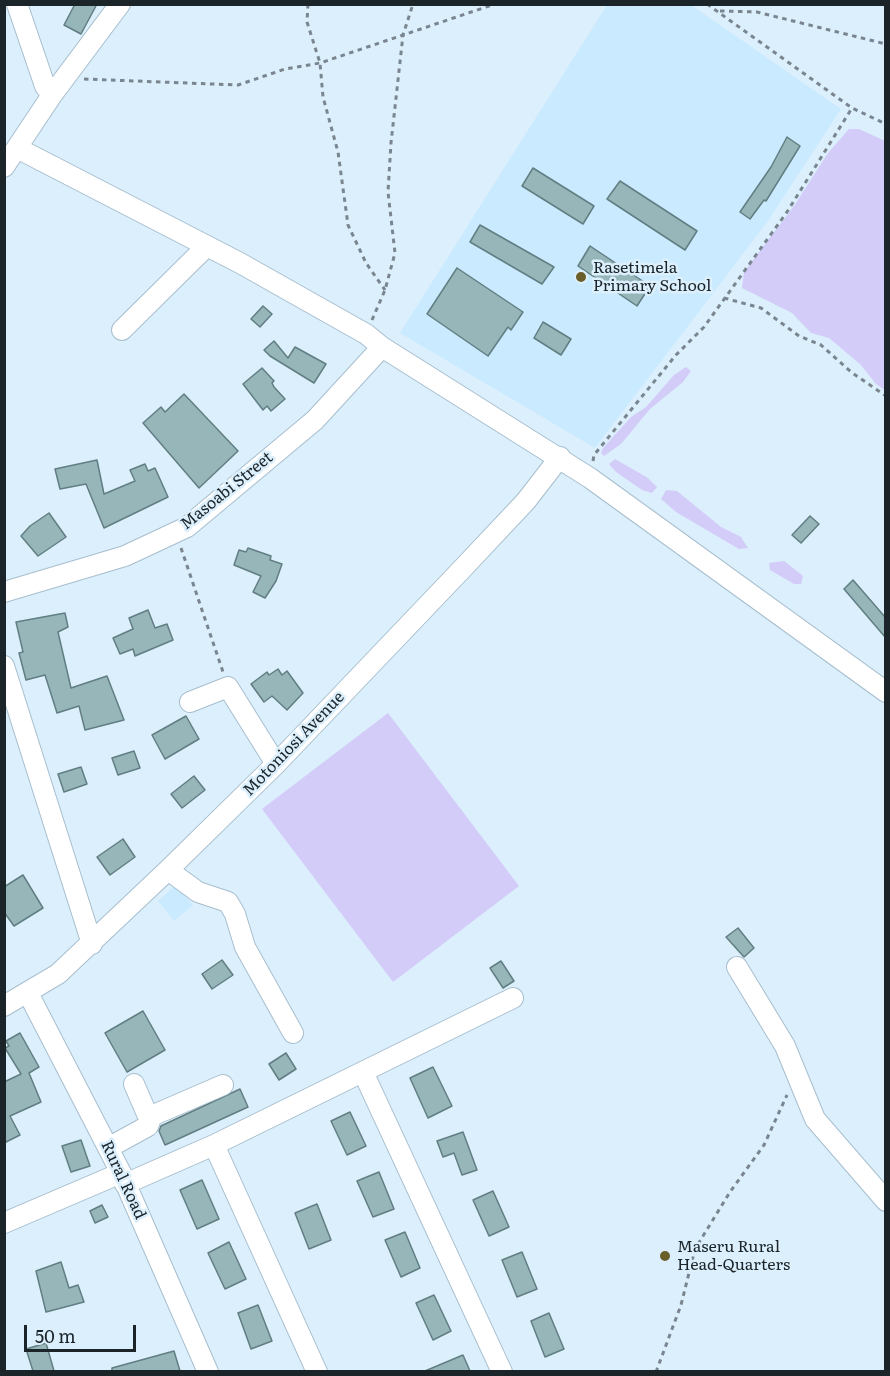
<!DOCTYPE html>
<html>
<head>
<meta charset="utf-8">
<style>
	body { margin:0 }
	#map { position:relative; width:890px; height:1376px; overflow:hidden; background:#dceffc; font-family:Literata,serif }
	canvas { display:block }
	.frame { position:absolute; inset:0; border:6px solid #1b2429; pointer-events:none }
	.scale { position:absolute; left:24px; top:1325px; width:112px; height:27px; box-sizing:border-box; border:3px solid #1b2429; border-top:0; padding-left:8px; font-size:18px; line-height:21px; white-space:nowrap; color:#1b2429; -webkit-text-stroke:4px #dceffc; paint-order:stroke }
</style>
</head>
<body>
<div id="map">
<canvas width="890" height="1376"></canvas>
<div class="frame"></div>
<div class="scale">50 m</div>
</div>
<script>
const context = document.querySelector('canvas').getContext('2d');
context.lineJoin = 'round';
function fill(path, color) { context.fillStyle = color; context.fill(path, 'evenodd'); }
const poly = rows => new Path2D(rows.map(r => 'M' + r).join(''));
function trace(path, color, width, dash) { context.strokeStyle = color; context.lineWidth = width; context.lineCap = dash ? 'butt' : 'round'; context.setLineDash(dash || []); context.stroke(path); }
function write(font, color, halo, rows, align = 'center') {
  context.font = font + ' Literata,serif'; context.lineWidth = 5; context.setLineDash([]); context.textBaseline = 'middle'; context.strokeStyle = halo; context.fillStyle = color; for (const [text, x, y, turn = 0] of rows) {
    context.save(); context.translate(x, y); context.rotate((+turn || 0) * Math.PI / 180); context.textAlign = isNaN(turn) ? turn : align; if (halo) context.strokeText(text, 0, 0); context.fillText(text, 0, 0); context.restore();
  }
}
fill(poly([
	[607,5,691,5,841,109,768,221,595,448,400,333],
	[176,885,193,905,174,921,158,901]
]), '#caeaff');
fill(poly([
	[849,129,859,129,885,141,885,390,876,384,861,365,829,338,811,333,792,313,742,288,744,272,794,206,828,153],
	[686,367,691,371,683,382,650,409,621,444,604,456,601,453,603,448,631,417,646,407,674,375],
	[615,459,648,478,657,487,652,493,642,490,616,472,609,464],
	[666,490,677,491,721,527,741,537,748,548,739,549,676,512,661,499],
	[784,561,803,576,801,584,794,584,770,570,769,563],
	[388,713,519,886,393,982,262,809]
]), '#d3ccf9');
const building = poly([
	[75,4,97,4,81,34,64,25,75,4],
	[787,137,800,146,766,201,764,200,750,219,740,212,771,167,787,137],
	[533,168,594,206,583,224,522,186,533,168],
	[620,181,697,231,685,250,607,199,620,181],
	[480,225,554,267,542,284,470,242,480,225],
	[590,246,650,286,637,306,578,266,590,246],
	[457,268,523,312,511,330,508,327,488,356,427,314,457,268],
	[263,306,272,314,260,327,251,319,263,306],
	[543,322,571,339,561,355,534,338,543,322],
	[274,341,288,358,295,347,326,364,314,383,270,356,264,350,274,341],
	[262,368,274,381,272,383,274,387,285,399,271,411,267,406,263,410,243,384,262,368],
	[184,394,238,451,199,488,143,423,161,407,165,412,184,394],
	[97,460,104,494,135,481,130,470,145,464,148,471,155,468,168,497,104,528,86,484,60,489,55,469,97,460],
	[49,513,66,537,38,556,21,536,30,526,49,513],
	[810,516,819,524,801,543,792,535,810,516],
	[248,548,271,556,270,560,282,564,276,581,265,598,253,592,261,576,234,565,239,550,246,552,248,548],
	[853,580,885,617,885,637,844,589,853,580],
	[148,610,155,628,167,624,173,640,135,656,133,649,120,654,113,638,133,629,129,618,148,610],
	[65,613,68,627,58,632,71,688,107,676,124,720,85,730,79,706,57,713,45,675,26,680,19,653,23,652,16,622,65,613],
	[278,669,282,675,287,671,303,693,287,710,272,696,264,702,251,684,267,672,269,675,278,669],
	[186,716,199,739,165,759,152,735,186,716],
	[134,751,140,768,118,775,112,758,134,751],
	[81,767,87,784,64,792,58,774,81,767],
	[194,776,205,790,182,808,171,794,194,776],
	[123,839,135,857,110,875,97,857,123,839],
	[23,875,43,908,14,926,4,912,4,887,23,875],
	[738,928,754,948,744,957,726,937,738,928],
	[222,960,233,975,212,989,202,974,222,960],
	[501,961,514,981,503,988,490,968,501,961],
	[143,1011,165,1050,127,1072,105,1033,143,1011],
	[20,1033,39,1067,29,1073,41,1102,10,1116,20,1135,4,1143,4,1082,21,1074,5,1048,9,1046,6,1041,20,1033],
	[286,1053,296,1069,279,1080,269,1064,286,1053],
	[433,1067,452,1106,428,1118,410,1078,433,1067],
	[240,1089,248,1107,165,1145,159,1131,161,1126,240,1089],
	[350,1112,366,1146,347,1155,331,1121,350,1112],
	[463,1132,477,1170,462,1175,454,1153,443,1157,437,1141,463,1132],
	[81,1140,90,1166,71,1172,62,1146,81,1140],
	[379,1172,394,1209,373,1217,357,1181,379,1172],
	[202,1180,219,1219,197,1229,180,1190,202,1180],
	[493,1191,509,1227,489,1236,473,1200,493,1191],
	[317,1204,331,1240,309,1249,295,1213,317,1204],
	[102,1205,108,1217,95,1223,90,1211,102,1205],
	[405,1232,420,1268,401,1277,385,1240,405,1232],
	[229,1242,246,1279,225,1289,208,1253,229,1242],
	[522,1252,537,1289,517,1297,502,1260,522,1252],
	[61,1262,69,1288,78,1285,84,1302,46,1312,36,1271,61,1262],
	[434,1295,451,1331,433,1340,416,1303,434,1295],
	[258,1305,272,1341,251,1349,238,1313,258,1305],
	[549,1313,564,1349,545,1357,531,1321,549,1313],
	[46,1343,54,1371,33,1371,26,1349,46,1343],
	[174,1351,180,1371,112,1371,112,1368,174,1351],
	[463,1355,470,1371,425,1371,463,1355]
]);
fill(building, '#97b6ba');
trace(building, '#617e82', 1.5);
const minor = poly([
	[17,4,45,86,52,95],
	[17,148,240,263,366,334,382,347,590,478,886,692],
	[4,167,52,95,120,4],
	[122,330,207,246],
	[4,592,125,556,187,527,315,420,382,347],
	[4,666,92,944],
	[190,702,228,687,276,764],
	[168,870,198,892,228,902,235,914,245,947,293,1033],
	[737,967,785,1046,815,1119,886,1201],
	[28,993,121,1173,208,1372],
	[4,1006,58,974,168,870,276,764,463,568,526,501,560,457],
	[363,1072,502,1372],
	[149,1117,223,1085],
	[214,1145,317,1372],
	[108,1148,148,1126,150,1121,134,1084],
	[125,1184,214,1145,513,998],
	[4,1223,121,1173]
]);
trace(minor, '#a7bece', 22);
trace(poly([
	[308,4,307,22,320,63,323,97,338,152,348,225,366,263,385,290],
	[707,4,852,108,886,124],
	[720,11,757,12,886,44],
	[84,79,238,85,285,69,320,63,495,4],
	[724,298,761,308,799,336,821,345,851,372,886,396],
	[372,320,385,290,395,253,388,192,391,143,403,35,413,4],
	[593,461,594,455,676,355,704,327,787,212,852,108],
	[181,548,223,672],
	[656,1372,681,1305,695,1249,730,1192,764,1145,787,1095]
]), '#79868f', 3, [4.5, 4.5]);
trace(minor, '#fff', 20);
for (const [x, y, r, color] of [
	[581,277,6,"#6a5e2b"],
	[665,1256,6,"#6a5e2b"]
]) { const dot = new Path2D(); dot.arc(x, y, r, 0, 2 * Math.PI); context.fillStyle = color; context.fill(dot); trace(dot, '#dceffc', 2); }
write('16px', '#1b2429', '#dceffc', [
	["Rasetimela",593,268],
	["Primary School",593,286],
	["Maseru Rural",677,1247],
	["Head-Quarters",677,1265]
], 'left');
write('16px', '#1b2429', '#dceffc', [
	["Masoabi Street",227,491,-39],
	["Motoniosi Avenue",294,744,-46],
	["Rural Road",123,1180,65]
]);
</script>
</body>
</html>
